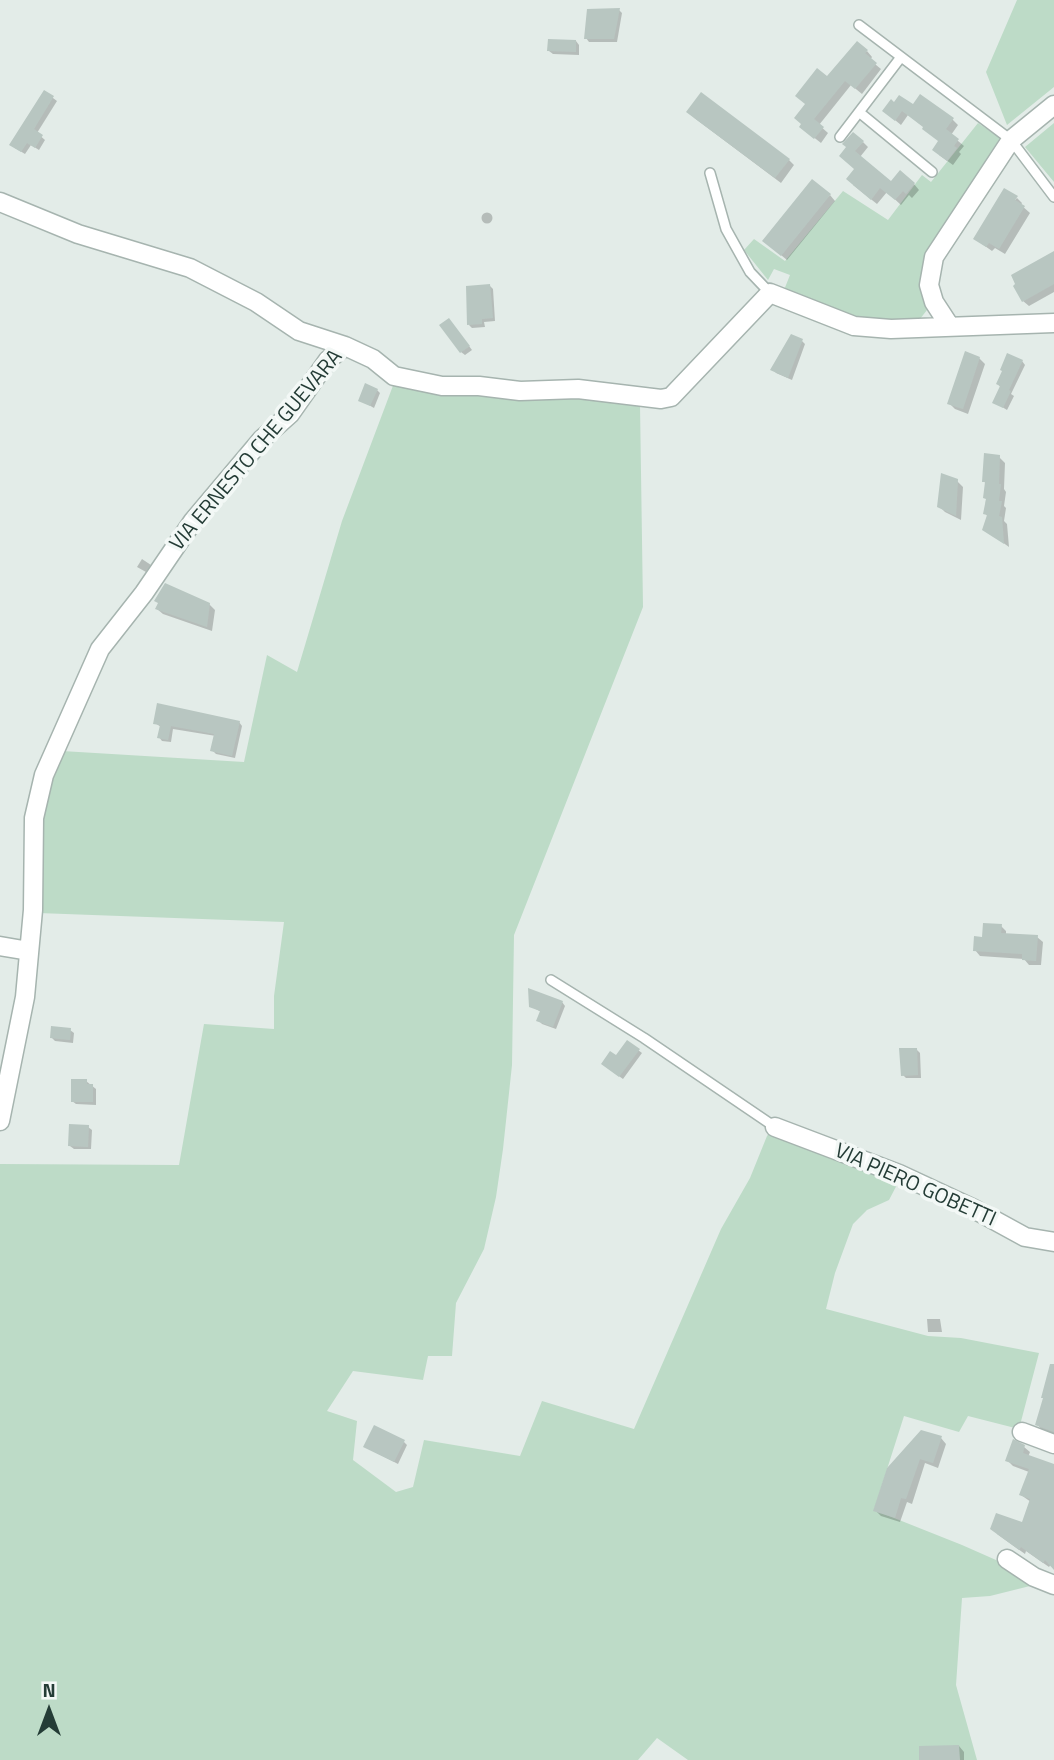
<!DOCTYPE html>
<html>
<head>
<meta charset="utf-8">
<style>
	body { margin:0 }
	#map { position:relative; width:1054px; height:1760px; overflow:hidden; background:#e3ece8; font-family:"Titillium Web",sans-serif }
	canvas { display:block }
	.north { position:absolute; left:14px; top:1676px; width:70px; height:70px; -webkit-text-stroke:5px #f3f8f6; paint-order:stroke; rotate:0deg; font-size:19px; font-weight:700; line-height:28px; text-align:center; color:#243c36 }
	.north::after { content:''; display:block; margin:auto; width:24px; height:32px; background:#243c36; clip-path:polygon(50% 0,100% 100%,50% 72%,0 100%) }
</style>
</head>
<body>
<div id="map">
<canvas width="1054" height="1760"></canvas>
<div class="north">N</div>
</div>
<script>
const context = document.querySelector('canvas').getContext('2d');
context.lineJoin = 'round';
function fill(path, color) { context.fillStyle = color; context.fill(path, 'evenodd'); }
const poly = rows => new Path2D(rows.map(r => 'M' + r).join(''));
function trace(path, color, width, dash) { context.strokeStyle = color; context.lineWidth = width; context.lineCap = dash ? 'butt' : 'round'; context.setLineDash(dash || []); context.stroke(path); }
function write(font, color, halo, rows, align = 'center') {
  context.font = font + ' "Titillium Web",sans-serif'; context.lineWidth = 7; context.setLineDash([]); context.textBaseline = 'middle'; context.strokeStyle = halo; context.fillStyle = color; for (const [text, x, y, turn = 0] of rows) {
    context.save(); context.translate(x, y); context.rotate((+turn || 0) * Math.PI / 180); context.textAlign = isNaN(turn) ? turn : align; if (halo) context.strokeText(text, 0, 0); context.fillText(text, 0, 0); context.restore();
  }
}
fill(poly([
	[1017,0,1054,0,1054,87,1007,125,986,72],
	[978,123,1000,138,928,251,920,283,927,310,920,319,896,324,853,321,784,290,790,275,774,269,768,280,744,250,754,239,785,261,843,191,888,220,922,175,931,182],
	[1054,123,1054,182,1025,147],
	[394,383,581,395,640,405,643,607,514,935,512,1065,503,1149,496,1197,484,1249,456,1303,452,1356,428,1356,423,1380,353,1371,327,1411,357,1421,353,1460,396,1492,413,1487,424,1440,520,1456,542,1401,634,1429,721,1229,750,1178,767,1136,772,1130,900,1179,889,1200,867,1210,853,1224,835,1273,826,1309,928,1336,961,1338,1039,1353,1019,1429,968,1416,959,1432,904,1416,874,1510,962,1545,996,1560,1034,1585,990,1596,962,1598,956,1685,977,1760,688,1760,657,1738,638,1760,0,1760,0,1164,179,1165,204,1024,274,1029,274,996,284,922,38,913,39,819,49,777,62,751,244,762,267,655,297,672,342,521]
]), '#bddbc7');
fill(poly([
	[619,10,622,13,617,42,589,42,586,38],
	[576,41,579,45,579,55,553,54,549,51],
	[867,51,872,57,870,60,881,69,862,94,851,85,819,125,828,133,821,143,807,132,827,78],
	[45,92,57,101,37,133,45,140,39,150,31,145,25,154,15,148],
	[913,107,952,119,958,125,951,135,964,146,959,152,961,154,953,165,939,155,940,142,925,128,908,115,901,125,884,111],
	[693,117,789,160,794,165,781,183],
	[863,142,868,147,860,157,892,184,914,184,919,190,912,198,909,195,901,205,887,192,877,204,853,185,856,169,841,156],
	[830,195,835,201,787,260,770,246],
	[1017,198,1022,203,1021,205,1030,213,1005,254,995,248,992,251,975,239],
	'481.5 218a5.5 5.5 0 1 1 11 0a5.5 5.5 0 1 1-11 0Z',
	[1054,253,1054,292,1029,306,1023,301],
	[489,285,493,289,495,321,484,322,485,327,472,328,469,325],
	[452,323,472,350,465,355,461,352],
	[802,341,805,344,792,380,776,373,773,369],
	[979,358,985,364,968,414,955,409,949,403],
	[1022,361,1025,365,1011,394,1014,396,1007,410,994,402,1001,388,998,384],
	[377,390,380,393,374,408,360,400],
	[999,457,1005,463,1004,489,1006,492,1004,506,1006,508,1004,521,1007,524,1009,547,984,529,988,517,985,513,987,484,983,481],
	[957,481,963,487,961,520,945,512,939,506],
	[142,559,151,565,146,572,137,567],
	[159,604,209,604,215,610,212,631,163,614,157,609],
	[239,722,242,726,235,758,216,754,212,750,216,736,173,729,171,742,162,741,159,737,161,727,155,723],
	[1001,926,1006,931,1006,935,1037,937,1043,942,1041,965,1029,965,1024,959,980,956,975,950,984,938],
	[562,1002,565,1006,556,1029,542,1024,538,1020,541,1012,531,1006],
	[70,1030,74,1033,73,1043,55,1041,51,1037],
	[916,1049,920,1053,921,1078,906,1078,903,1075],
	[638,1050,642,1053,623,1079,606,1067,616,1058],
	[86,1081,96,1089,96,1105,76,1104,72,1101],
	[88,1127,92,1130,91,1149,74,1149,70,1146],
	[927,1319,940,1319,942,1332,928,1332],
	[1054,1374,1054,1435,1042,1430,1037,1424],
	[941,1438,946,1444,938,1468,925,1463,912,1504,907,1502,900,1522,881,1516,875,1510,889,1469],
	[404,1442,407,1445,398,1464,365,1447],
	[1024,1447,1030,1452,1028,1457,1054,1466,1054,1567,1051,1564,1049,1567,1026,1551,1025,1554,997,1534,1023,1524,1031,1502,1021,1495,1029,1472,1013,1466,1007,1460],
	[959,1746,964,1752,964,1760,921,1760]
]), '#0003');
fill(poly([
	[620,8,614,39,584,39,587,9],
	[548,39,576,40,576,52,547,51],
	[857,41,868,50,865,53,877,63,855,89,845,81,814,119,824,127,814,139,799,127,801,124,794,118,805,104,795,96,817,68,827,76],
	[44,90,54,96,34,129,43,135,35,148,27,143,21,152,9,145],
	[701,92,790,159,775,178,686,112],
	[920,94,954,118,946,129,959,139,954,146,957,148,947,161,932,150,938,141,922,129,923,127,902,111,895,121,882,111,891,99,894,102,899,95,913,104],
	[853,132,864,141,855,151,891,181,900,170,915,183,906,194,903,191,895,200,880,188,871,200,846,179,854,169,839,156,846,147,842,144],
	[812,179,831,194,781,256,762,241],
	[1004,188,1018,196,1015,200,1025,206,999,249,989,243,986,247,973,239],
	[1054,251,1054,284,1022,302,1013,286,1015,284,1011,275],
	[490,284,493,318,482,319,482,324,467,325,466,286],
	[449,318,470,346,460,353,439,325],
	[791,334,803,339,788,378,770,370],
	[965,351,980,357,963,409,947,404],
	[1007,353,1023,360,1009,390,1011,391,1003,408,992,403,1000,386,996,384,1002,371,1000,370],
	[365,383,378,389,370,406,358,401],
	[984,453,1000,455,999,484,1001,484,999,501,1002,501,999,516,1002,517,1004,544,982,530,987,515,983,514,986,499,983,498,985,482,982,482],
	[941,473,958,479,956,516,937,507],
	[165,583,210,603,207,627,155,609,158,603,154,601],
	[157,703,240,721,232,756,210,751,214,734,171,726,168,740,157,738,160,725,153,724],
	[983,923,1002,924,1001,933,1038,935,1036,961,1022,960,1022,954,973,951,974,936,982,937],
	[528,988,563,1001,553,1027,536,1021,540,1011,529,1007],
	[51,1026,71,1028,70,1040,50,1038],
	[627,1040,640,1049,619,1077,601,1064,610,1051,616,1055],
	[899,1048,917,1048,918,1075,901,1076],
	[71,1079,87,1079,87,1084,93,1084,93,1102,71,1102],
	[69,1124,89,1125,88,1147,68,1146],
	[1050,1364,1054,1364,1054,1432,1035,1425,1043,1398,1041,1398],
	[374,1425,405,1440,394,1462,363,1447],
	[921,1430,942,1436,933,1463,920,1459,906,1499,901,1498,895,1518,873,1511,887,1468],
	[1013,1439,1025,1445,1023,1453,1054,1464,1054,1570,1045,1560,1043,1563,1021,1547,1019,1550,990,1529,996,1513,1022,1522,1030,1499,1019,1495,1029,1469,1005,1461],
	[959,1745,960,1760,919,1760,919,1746]
]), '#b8c6c1');
const service = poly([
	[859,25,1011,140,1054,197],
	[859,112,932,172],
	[840,137,901,57],
	[710,173,726,229,750,272,770,293],
	[551,980,644,1038,775,1127]
]);
const minor = poly([
	[0,202,78,234,190,268,256,302,299,331,345,346],
	[949,325,934,302,929,285,934,257,1011,140,1054,105],
	[0,946,29,951],
	[0,1121,25,997,33,910,34,818,44,775,100,649,144,593,193,521,262,439,290,414,328,360,345,346,373,359,394,376,442,386,479,386,520,391,578,389,661,399,671,397,770,293,854,326,891,329,1054,323],
	[775,1127,899,1174,972,1208,1025,1237,1054,1242],
	[1022,1432,1054,1444],
	[1007,1559,1034,1577,1054,1585]
]);
trace(service, '#a6b4af', 12);
trace(minor, '#a6b4af', 21);
trace(service, '#fff', 9);
trace(minor, '#fff', 18);
write('21px', '#243c36', '#f3f8f6', [
	["VIA ERNESTO CHE GUEVARA",257,451,-50],
	["VIA PIERO GOBETTI",915,1186,24]
]);
</script>
</body>
</html>
